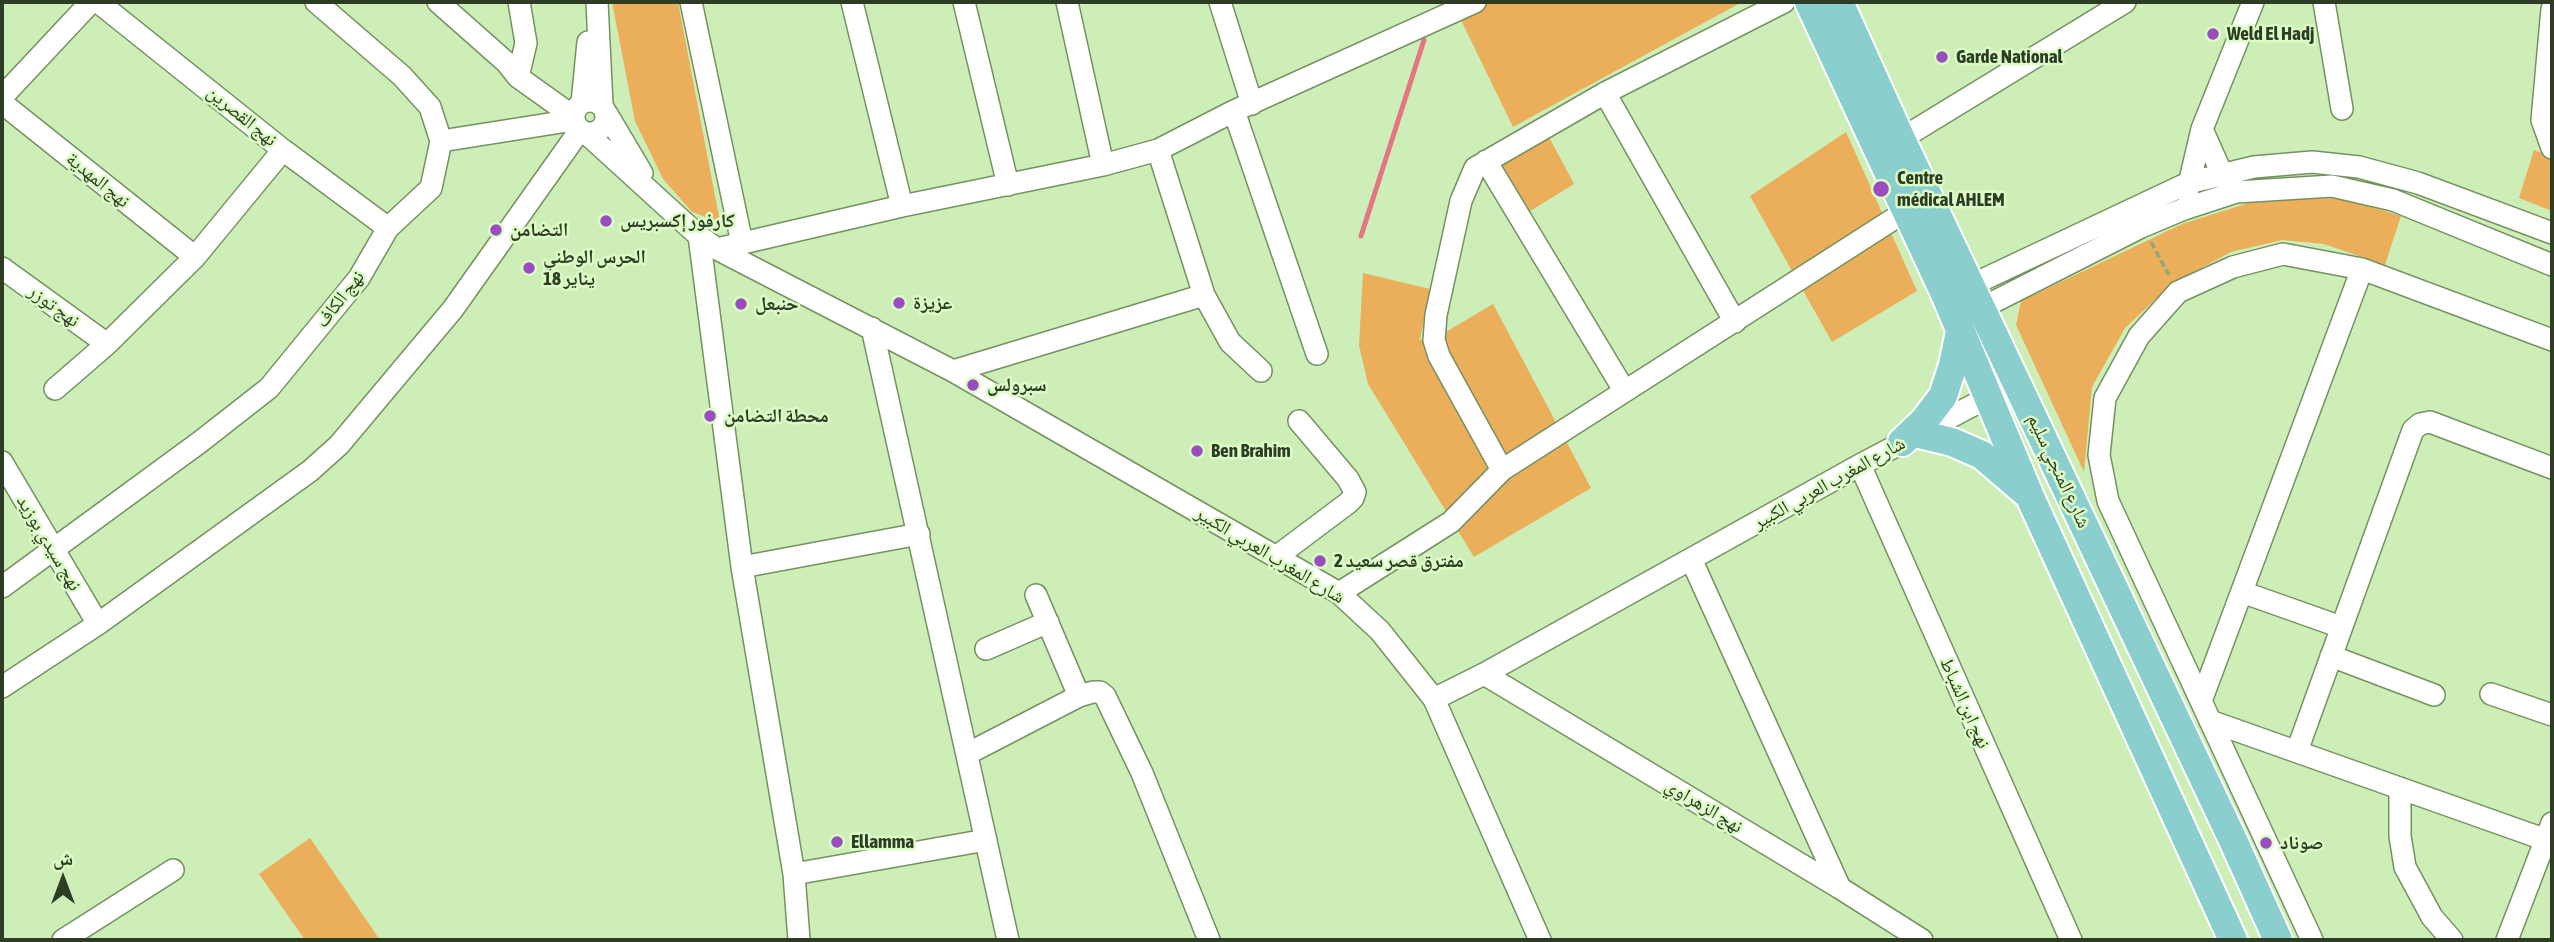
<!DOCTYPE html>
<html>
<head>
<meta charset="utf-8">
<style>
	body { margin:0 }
	#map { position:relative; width:2554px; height:942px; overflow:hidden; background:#ceeeb8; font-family:"Asap Condensed","Noto Naskh Arabic",sans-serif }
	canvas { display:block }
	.frame { position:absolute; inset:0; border:4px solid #2e3b25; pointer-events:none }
	.north { position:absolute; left:28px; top:844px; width:70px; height:70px; -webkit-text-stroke:5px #dbfcc5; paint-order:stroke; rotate:0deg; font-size:19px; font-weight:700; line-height:28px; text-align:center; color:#2e3b25 }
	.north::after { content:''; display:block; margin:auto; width:24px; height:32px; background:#2e3b25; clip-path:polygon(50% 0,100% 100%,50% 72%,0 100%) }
</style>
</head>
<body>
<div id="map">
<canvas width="2554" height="942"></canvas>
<div class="frame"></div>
<div class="north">ش</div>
</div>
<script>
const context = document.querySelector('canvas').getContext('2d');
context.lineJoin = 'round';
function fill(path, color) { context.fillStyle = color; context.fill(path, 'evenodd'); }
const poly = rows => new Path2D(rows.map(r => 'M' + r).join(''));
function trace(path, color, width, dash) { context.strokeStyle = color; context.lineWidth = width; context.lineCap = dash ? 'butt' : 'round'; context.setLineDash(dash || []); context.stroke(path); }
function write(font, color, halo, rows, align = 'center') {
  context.font = font + ' "Asap Condensed","Noto Naskh Arabic",sans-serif'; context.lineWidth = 5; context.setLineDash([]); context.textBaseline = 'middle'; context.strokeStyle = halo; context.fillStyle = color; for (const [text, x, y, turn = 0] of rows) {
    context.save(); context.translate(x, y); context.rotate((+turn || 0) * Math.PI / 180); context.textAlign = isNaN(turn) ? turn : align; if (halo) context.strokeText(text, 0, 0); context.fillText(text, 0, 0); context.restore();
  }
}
fill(poly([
	[612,2,678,2,720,222,692,212,663,179,635,121],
	[1489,2,1742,2,1513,127,1459,16],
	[1846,132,1917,291,1832,342,1750,196],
	[1548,135,1574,184,1527,213,1499,164],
	[2534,150,2552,157,2552,211,2519,198],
	[2342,198,2401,216,2385,265,2324,244,2282,240,2231,252,2173,283,2125,328,2092,387,2084,472,2016,325,2021,301,2182,224,2261,199],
	[1363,273,1430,289,1420,340,1446,332,1493,304,1591,488,1474,557,1368,384,1359,345],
	[310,838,380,940,305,940,259,874]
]), '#ebae5b');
trace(poly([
	[1361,236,1424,40]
]), '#e47684', 5);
const minor = poly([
	[98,2,283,150,388,228],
	[438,2,507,63,518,77,574,117],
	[597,2,602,105],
	[691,2,742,243],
	[852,2,902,206],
	[964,2,1008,185],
	[1067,2,1103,165],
	[1220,2,1252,104],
	[2324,2,2342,109],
	[2552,9,2542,120,2552,148],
	[518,77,526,43,519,2],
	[1605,93,1735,322],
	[2,97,91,2],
	'574 117a16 16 0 1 1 32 0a16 16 0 1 1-32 0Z',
	[2,103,195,257],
	[582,103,588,42],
	[1234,111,1317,354],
	[607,114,642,173],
	[2202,129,2222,174,2230,185],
	[587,134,699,236,717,249,953,371,1339,593,1380,631,1434,699,1484,674,1860,465,2017,382],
	[1901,139,2125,2],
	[441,141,574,120],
	[1486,161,1624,390],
	[2187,193,2202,129,2253,2],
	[699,236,742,567,794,874,799,940],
	[717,249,902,206,1103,165,1158,150,1234,111,1475,2],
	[2,268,107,344],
	[1959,291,2188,183,2254,167,2312,162,2359,167,2418,183,2552,233],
	[1204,295,1230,342,1261,371],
	[1970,314,2141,227,2184,209,2236,192,2332,186,2393,200,2552,265],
	[872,328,1008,940],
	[953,371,1204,295,1158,150],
	[55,389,107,344,195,257,283,150],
	[2,462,98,624],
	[1860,465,2071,940],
	[1502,470,1439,356,1434,340,1436,315,1461,201,1475,168,1605,93,1784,2],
	[1276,557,1348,503,1353,498,1355,492,1348,479,1299,421],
	[1691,559,1840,888],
	[742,567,919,534],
	[2,587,200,442,269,388,359,278,388,228,431,188,441,141,430,107,402,76,316,2],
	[2242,592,2341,627],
	[1339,593,1451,522,1502,470,1906,211],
	[1036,595,1079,696],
	[986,649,1048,622],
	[2331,656,2434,695],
	[1484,674,1840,888,1922,940],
	[2,687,98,624,310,471,339,445,453,309,580,130],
	[2491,694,2552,715],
	[1434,699,1540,940],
	[2201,701,2362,269],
	[2210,721,2552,842],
	[2297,751,2413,430,2420,424,2430,422,2552,468],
	[967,754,1079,696,1093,692,1100,692,1105,696,1142,773,1209,940],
	[2400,788,2400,836,2405,867,2432,917,2452,940],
	[794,874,986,840],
	[63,940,173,870],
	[2312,940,2108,501,2099,455,2105,398,2139,336,2178,292,2233,267,2283,254,2362,269,2552,340],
	[2507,940,2552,823]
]);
const major = poly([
	[1809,2,1946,296,2030,497,2233,940],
	[1839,2,1901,139,2232,838,2278,940],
	[1919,434,1952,442,1982,455,2025,492],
	[1902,442,1924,421,1943,396,1953,365,1960,332]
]);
trace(minor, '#749260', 24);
trace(major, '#fff', 32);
trace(poly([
	[2151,242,2169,275]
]), '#8fa77e', 3.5, [7, 3.5]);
trace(minor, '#fff', 21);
trace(major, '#8acecd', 28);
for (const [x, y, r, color] of [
	[2213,34,7,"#994dbf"],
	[1942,57,7,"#994dbf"],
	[1881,189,9,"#994dbf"],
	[606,221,7,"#994dbf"],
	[496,230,7,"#994dbf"],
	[529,268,7,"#994dbf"],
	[899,303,7,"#994dbf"],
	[741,304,7,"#994dbf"],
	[973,385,7,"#994dbf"],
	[710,416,7,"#994dbf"],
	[1197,451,7,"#994dbf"],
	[1320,561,7,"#994dbf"],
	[837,842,7,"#994dbf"],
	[2266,843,7,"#994dbf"]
]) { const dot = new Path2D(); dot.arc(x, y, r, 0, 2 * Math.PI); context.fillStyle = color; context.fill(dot); trace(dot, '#dbfcc5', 2.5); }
write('bold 19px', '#2e3b25', '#dbfcc5', [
	["Weld El Hadj",2227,34],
	["Garde National",1956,57],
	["Centre",1897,178],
	["médical AHLEM",1897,200],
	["كارفور إكسبريس",620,221],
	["التضامن",510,230],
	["الحرس الوطني",543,257],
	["18 يناير",543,279],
	["عزيزة",913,303],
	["حنبعل",755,304],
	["سبرولس",987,385],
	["محطة التضامن",724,416],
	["Ben Brahim",1211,451],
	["مفترق قصر سعيد 2",1334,561],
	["Ellamma",851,842],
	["صوناد",2280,843]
], 'left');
write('19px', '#2e3b25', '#dbfcc5', [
	["نهج القصرين",242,116,39],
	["نهج المهدية",98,180,39],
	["نهج الكاف",340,299,-52],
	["نهج توزر",54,306,36],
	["شارع المنجي سليم",2059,471,65],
	["شارع المغرب العربي الكبير",1829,483,-29],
	["نهج سيدي بوزيد",49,543,59],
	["شارع المغرب العربي الكبير",1270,555,31],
	["نهج ابن الشباط",1965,703,66],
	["نهج الزهراوي",1704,806,31]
]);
</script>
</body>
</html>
